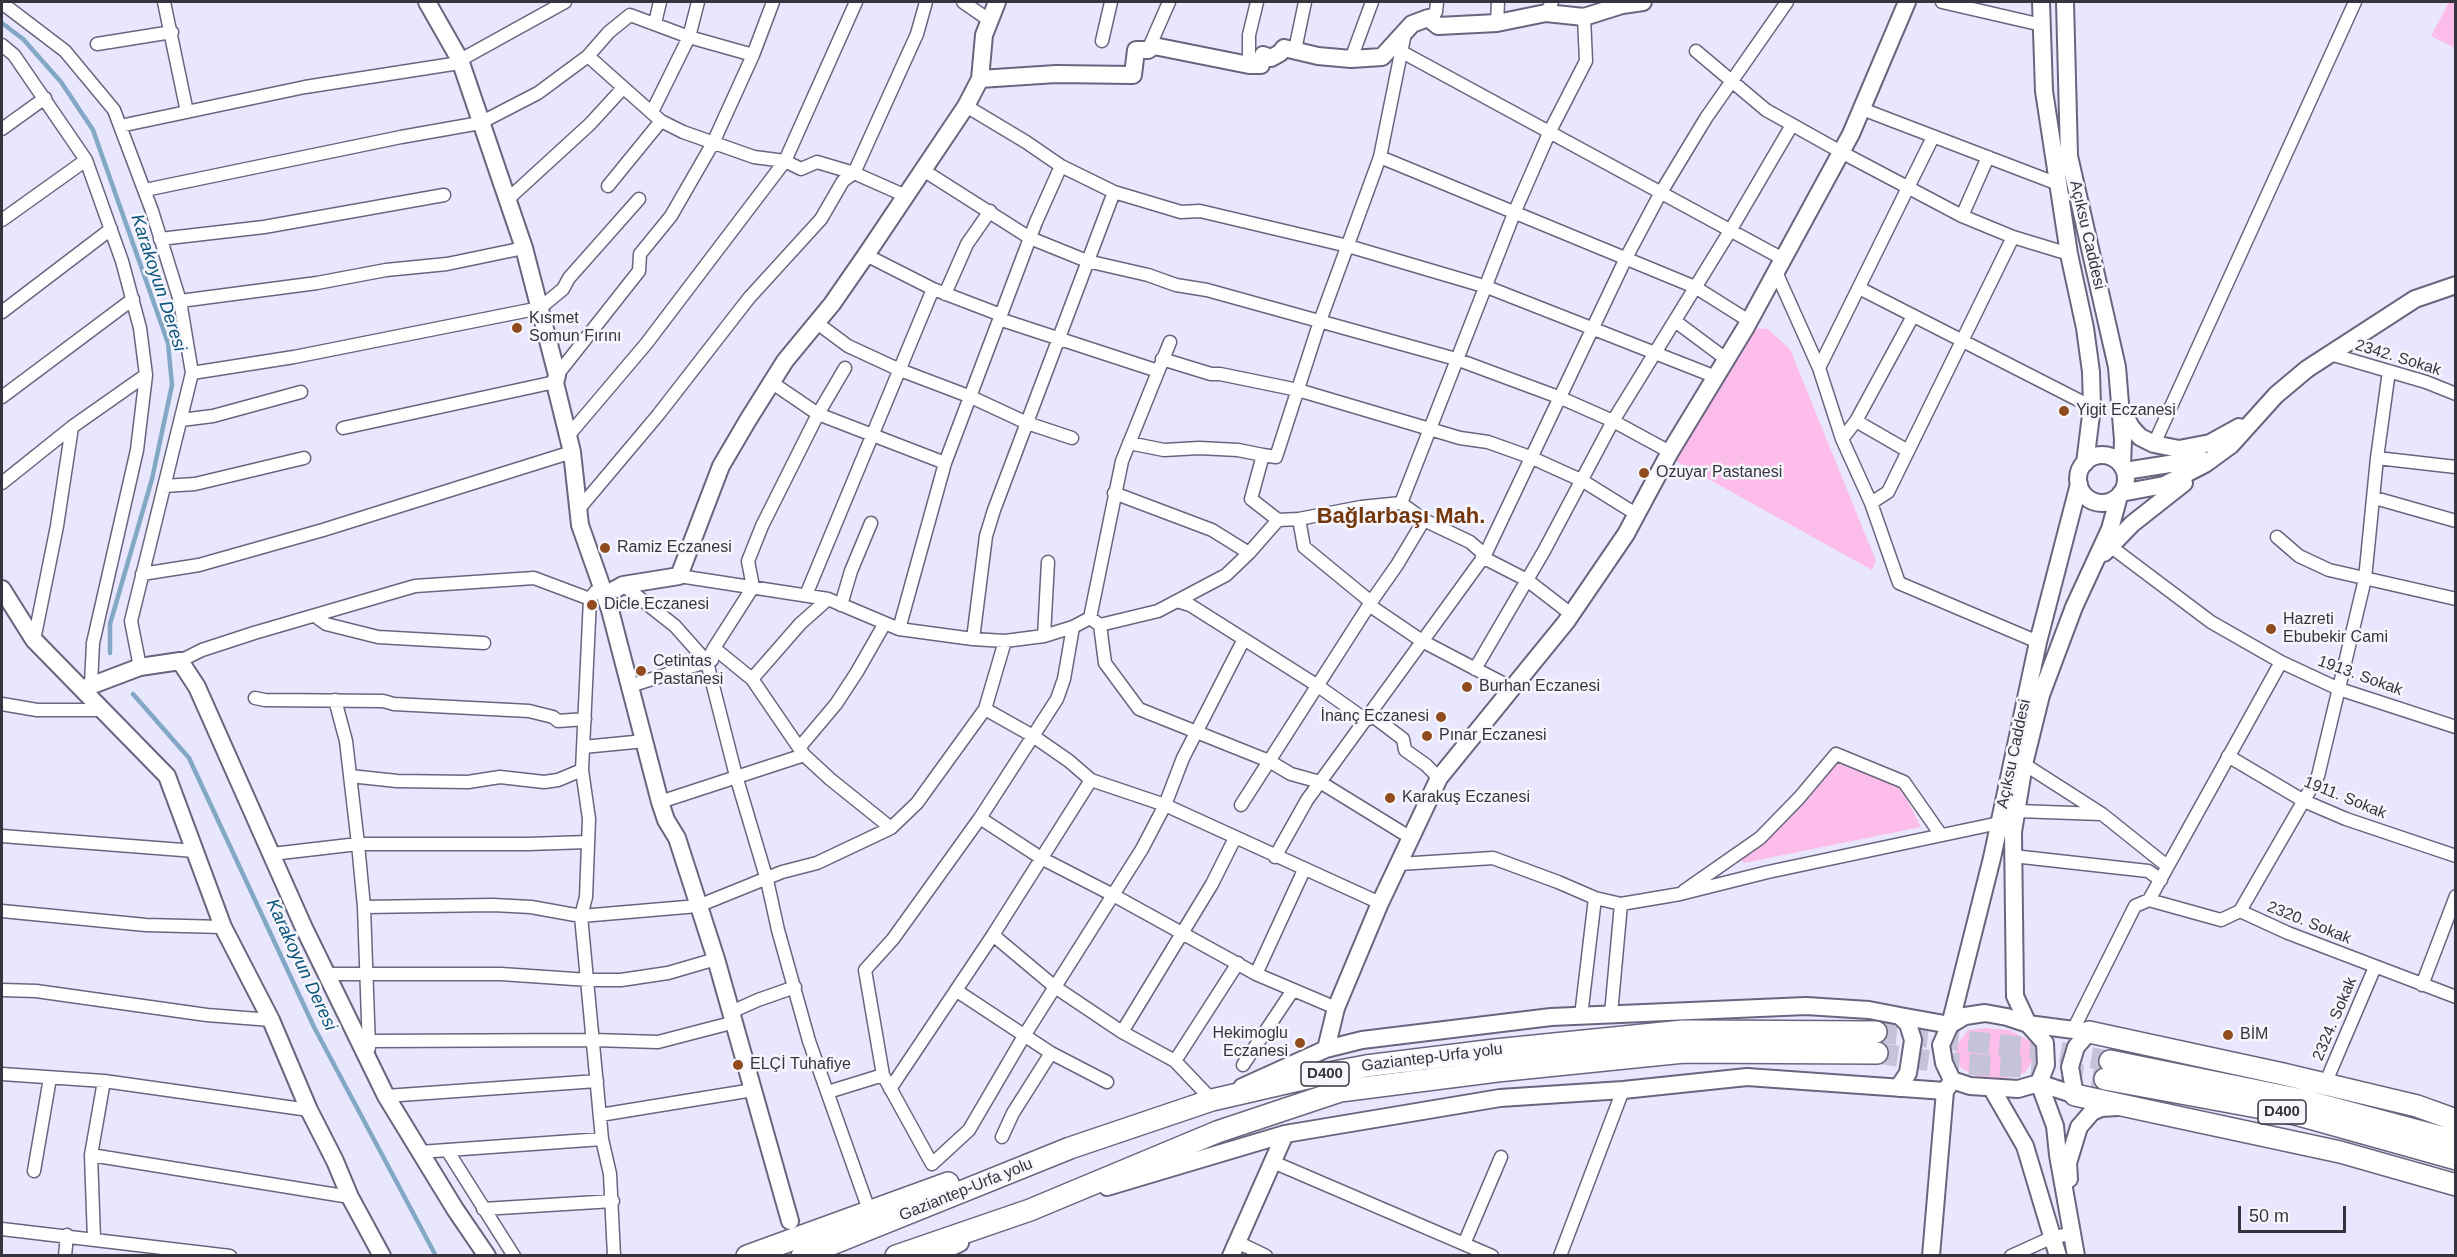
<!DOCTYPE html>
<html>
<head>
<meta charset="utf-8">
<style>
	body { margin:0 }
	#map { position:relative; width:2457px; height:1257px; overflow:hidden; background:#e8e7fe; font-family:Arial,sans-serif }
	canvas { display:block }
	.frame { position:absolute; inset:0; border:3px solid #35343f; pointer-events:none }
	.scale { position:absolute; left:2238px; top:1206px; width:108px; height:27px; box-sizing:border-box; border:3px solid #35343f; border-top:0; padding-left:8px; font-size:18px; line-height:21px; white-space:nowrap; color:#35343f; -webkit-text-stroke:4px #f6f6fc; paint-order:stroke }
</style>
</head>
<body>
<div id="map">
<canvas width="2457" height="1257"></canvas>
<div class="frame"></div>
<div class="scale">50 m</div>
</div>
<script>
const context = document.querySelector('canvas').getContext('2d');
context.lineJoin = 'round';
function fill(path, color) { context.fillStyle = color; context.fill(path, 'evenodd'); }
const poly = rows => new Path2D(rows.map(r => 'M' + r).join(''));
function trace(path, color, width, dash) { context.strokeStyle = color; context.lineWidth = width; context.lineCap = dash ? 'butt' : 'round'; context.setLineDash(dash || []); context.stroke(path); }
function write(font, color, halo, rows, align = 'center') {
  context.font = font + ' Arial,sans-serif'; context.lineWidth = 5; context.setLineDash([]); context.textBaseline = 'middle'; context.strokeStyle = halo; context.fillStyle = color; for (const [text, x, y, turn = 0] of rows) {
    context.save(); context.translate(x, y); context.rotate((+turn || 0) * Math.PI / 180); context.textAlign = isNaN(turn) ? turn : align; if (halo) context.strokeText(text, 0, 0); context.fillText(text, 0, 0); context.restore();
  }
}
fill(poly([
	[2449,2,2455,2,2455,48,2431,36],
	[1759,328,1768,329,1790,349,1876,561,1872,570,1674,460,1748,333],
	[1833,764,1845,765,1901,788,1921,827,1744,863,1738,857],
	[1985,1028,2010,1030,2031,1042,2035,1056,2025,1073,2001,1080,1977,1077,1961,1068,1955,1057,1956,1046,1968,1030]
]), '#fdbdea');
trace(poly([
	[2,23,23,39,61,82,93,130,168,343,172,385,152,479,110,624,110,653],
	[133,694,189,758,314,1027,436,1256]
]), '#83a8c5', 4.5);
trace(poly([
	[1876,1032,2041,1049,2110,1061],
	[1877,1053,1944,1063,2038,1068,2105,1079]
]), '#c4c3d8', 21, [21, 10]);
const street = poly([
	[164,2,187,112],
	[963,2,989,20],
	[1942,2,2042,25],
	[2,3,65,51,114,110,152,211,180,301,192,373,131,621,140,667],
	[1546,13,1552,2],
	[1428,18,1436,12,1437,2],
	[655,23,660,2],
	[1497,23,1498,2],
	[1102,41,1111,2],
	[97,44,172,32],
	[2,45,14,55,86,160,122,261,140,328,146,375,137,450,93,643,91,684],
	[1148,50,1169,2],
	[1295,50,1305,2],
	[1696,51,1766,110,1841,152,1962,216,2013,237,2069,254],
	[1402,52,1783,259],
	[588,56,661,121,683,132,754,157,785,161,801,169,817,162,854,173,906,196],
	[1351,59,1372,2],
	[1249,65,1249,35,1257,2],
	[966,106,1026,142,1061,166,1114,192,1181,212,1200,211,1348,246,1487,287,1716,377],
	[1862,109,2058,184],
	[652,112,689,37,698,2],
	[120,126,305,87,453,64,565,2],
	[2,129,45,98],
	[1380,157,1695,287,1749,321],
	[923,170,1030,238,1087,261,1148,275,1176,285,1207,290,1456,359,1561,398,1613,421,1670,452],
	[608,186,661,121],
	[145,190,401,137,480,123,538,93,588,56,609,32,630,15,689,37,753,55],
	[507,200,590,124,623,88],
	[1962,216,1988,157],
	[2,220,86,160],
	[160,239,264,227,444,195],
	[866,255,933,289,1001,315],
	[1776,272,1819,368,1842,439,1871,503,1899,583,2038,642],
	[1859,288,2092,407],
	[945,294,967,244,990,211],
	[180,301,317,283,386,270,447,264,524,248],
	[2,312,111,229],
	[999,319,1158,371],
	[1675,321,1726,359],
	[817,323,848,346,900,370,971,397,1027,423,1072,438],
	[2330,354,2426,382,2456,394],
	[1162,359,1211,374,1220,374,1298,390,1460,438,1488,442,1530,457,1583,481,1636,514],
	[1819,368,1933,137],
	[192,373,294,357,540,308,563,289,569,278,639,199],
	[557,375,639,271,640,254,671,216,713,143,753,55,773,2],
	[771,382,818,414,945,463],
	[2,397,133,299],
	[181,420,213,416,301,392],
	[1856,421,1908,451],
	[343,428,555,382],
	[568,436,646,344,785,161,856,2],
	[1842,439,1856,421,1913,316],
	[1129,443,1164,450,1199,448,1238,450,1263,455],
	[2154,444,2355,2],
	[2377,458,2389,371],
	[2,483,72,427,146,375],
	[164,486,195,484,304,458],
	[1114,493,1212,530,1249,553],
	[2375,498,2456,521],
	[1401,503,1515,211,1550,131,1586,61,1584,17],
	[1871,503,1888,492,2013,237],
	[578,510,658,415,749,298,821,219,843,181,854,173,917,34,926,2],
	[1299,519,1361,507,1401,503,1424,520,1470,542,1485,555],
	[1278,520,1251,499,1263,455,1276,457,1320,321,1380,157,1405,33],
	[2277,537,2299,556,2329,570,2456,599],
	[2110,546,2211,622,2281,662,2339,689,2456,727],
	[1482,557,1527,580,1571,614],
	[142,574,199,565,323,530,572,452],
	[679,576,828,599,899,629,973,639,1005,641,1044,636,1073,627,1090,618,1100,625,1158,611,1226,575,1249,553,1278,520,1299,519,1304,547,1371,602],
	[623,585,675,626,707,662,736,776,767,880,778,930,809,1041,869,1210],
	[806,595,933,289],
	[590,599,582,770,589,819,586,897,581,916,602,1139,610,1174,614,1256],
	[1177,601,1190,605,1318,686,1366,720,1374,717,1403,739,1405,750,1426,765,1439,778],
	[841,605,851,571,871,523],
	[1369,605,1422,641,1512,688],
	[315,616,326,624,378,637,484,643],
	[1090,618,1122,461,1170,342],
	[1100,625,1105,663,1139,709,1269,761,1291,774,1320,782,1411,838],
	[1073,627,1064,679,1057,699,980,818,893,939,865,970,883,1075,932,1164,969,1130,1024,1036,1142,849,1165,805,1183,758,1243,641],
	[899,629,945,463,1036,222,1061,166],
	[1044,636,1048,562],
	[973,639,986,536,994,510,1114,192],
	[34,640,57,526,72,427],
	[714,648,752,679,804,755,830,779,891,828],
	[180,661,202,650,254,633,415,586,534,578,590,599,595,592],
	[707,662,714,648,753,587,748,561,762,526,818,414,845,368],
	[1475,669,1544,551,1613,421,1730,231,1792,125],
	[752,679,800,624,828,599],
	[630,686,712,660],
	[255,698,265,700,383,701,394,704,529,711,553,717,558,721,585,719],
	[335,700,346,741,358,844,364,907,369,1048],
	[2,704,37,710,102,710],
	[985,709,1033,736,1069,761,1091,780,1165,805,1380,903],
	[583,747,645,741],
	[799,748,836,704,857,672,885,623],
	[2228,756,2304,801,2346,819,2456,856],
	[2024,764,2102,814,2167,866],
	[350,776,397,781,468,782,500,777,544,782,558,780,582,770],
	[660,802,804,755],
	[1241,805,1371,602,1397,565,1424,520],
	[2017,811,2101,814],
	[980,818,1041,858,1113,895,1256,974,1336,1008],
	[2,836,195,851],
	[272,854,358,844,528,844,587,842],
	[2013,856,2148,871,2161,880],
	[1275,857,1307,800,1485,555,1626,258,1660,194,1706,118,1787,2],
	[1399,864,1493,858,1558,882,1595,898,1621,904,1680,894,1768,872,1999,823],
	[1684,891,1760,838,1799,798,1836,754,1904,782,1941,835],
	[2149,900,2221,920,2240,911,2288,933,2456,997],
	[364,907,493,905,531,907,581,916,698,906,782,872,817,863,891,828,917,803,985,709,1005,641],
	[2,911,146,925,223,927],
	[2240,911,2318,776,2365,579,2377,458,2456,467],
	[993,935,1055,987,1122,1032,1175,1061,1212,1100],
	[325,974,501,974,589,980,621,980,668,973,716,959],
	[1256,974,1304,870],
	[2422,985,2456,896],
	[2,990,36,991,207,1015,271,1020],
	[957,991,1051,1053,1107,1082],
	[731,1012,758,1000,795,987],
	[1611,1014,1621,904],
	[1581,1016,1595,898],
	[2073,1030,2135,906,2149,900,2281,662],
	[1122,1032,1212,884,1235,838],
	[370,1041,594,1040,658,1042,735,1022],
	[1175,1061,1238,963],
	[1243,1065,1293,990],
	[2,1074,104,1081,309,1110],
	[104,1081,91,1155,350,1197],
	[2325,1084,2375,967],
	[890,1089,993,935,1091,780],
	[828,1092,883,1075],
	[386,1096,597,1081],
	[600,1115,753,1090],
	[1002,1137,1013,1113,1051,1053],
	[447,1150,514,1256],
	[420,1152,602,1139],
	[91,1155,94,1239],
	[1273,1162,1492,1256],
	[34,1171,50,1078],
	[483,1209,613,1201],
	[2,1229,230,1256],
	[1237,1242,1266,1256],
	[1464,1244,1501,1157],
	[65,1256,67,1235],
	[1560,1256,1623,1090],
	[2011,1256,2053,1237,2071,1234]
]);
const secondary = poly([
	[427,2,460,60,524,248,557,375,555,383,572,452,580,525,610,610,660,802,666,820,677,838,716,959,790,1221],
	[2041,2,2044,91,2069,254,2085,328,2091,372,2092,407,2085,463],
	[2065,2,2069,156,2117,367,2123,440,2122,466],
	[980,79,1056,74,1133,75,1136,50,1148,50,1154,46,1249,65,1261,65,1263,55,1271,58,1280,53,1284,48,1318,56,1351,59,1382,57,1412,24,1428,18,1438,26,1497,23,1546,13,1584,17,1622,5,1643,2],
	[2123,412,2131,427,2140,437,2154,444,2179,449,2210,443,2239,427],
	'2078 479a24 24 0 1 1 48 0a24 24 0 1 1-48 0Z',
	[2125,471,2201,459],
	[2121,493,2164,485,2205,464,2231,445,2276,395,2307,369,2415,299,2456,285],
	[2104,553,2132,524,2184,483],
	[2,589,34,640,167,776,223,927,271,1020,309,1110,335,1161,350,1197,382,1256],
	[605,595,623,585,679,576,721,466,748,420,785,361,832,304,866,255,966,106,980,79,984,35,997,2],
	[82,689,140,667,180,661,197,687,304,928,386,1096,455,1209,487,1256],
	[1985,1013,2007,1017,2028,1024,2045,1043,2046,1065,2039,1083,2018,1089,1970,1086,1952,1080,1944,1063,1941,1045,1950,1025,1965,1016,1985,1013],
	[1900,1016,1950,1025,1992,858,2038,642,2079,484],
	[2089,1032,2028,1024,2015,996,2013,832,2024,764,2041,695,2074,607,2110,529,2119,496],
	[1326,1049,1336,1008,1380,903,1439,778,1566,622,1626,534,1670,452,1746,327,1851,134,1907,2],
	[2039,1083,2055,1126,2058,1155,2076,1256],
	[2039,1083,2075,1095],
	[1242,1087,1326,1049,1362,1040,1551,1017,1806,1006,1869,1010,1900,1016,1908,1024,1913,1040,1908,1073,1898,1088],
	[1992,1089,2025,1146,2058,1256],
	[2075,1095,2070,1067,2076,1047,2089,1032],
	[2069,1179,2068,1163,2079,1127,2092,1112,2101,1108,2118,1107],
	[1107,1187,1285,1134,1500,1098,1623,1090,1747,1077,1945,1091],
	[933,1256,960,1243],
	[1231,1256,1285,1134],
	[1931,1256,1945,1091,1950,1084]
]);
const highway = poly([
	[2089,1032,2283,1074,2417,1106,2456,1120],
	[2110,1061,2302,1100,2456,1141],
	[2105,1079,2295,1114,2456,1159],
	[2075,1095,2340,1152,2456,1185],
	[747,1256,948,1183],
	[802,1256,1070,1148,1212,1100,1329,1073,1366,1066,1495,1050,1683,1031,1876,1032],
	[896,1256,1030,1210,1217,1132,1340,1091,1497,1071,1684,1052,1877,1053]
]);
trace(street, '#68667e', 15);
trace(secondary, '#68667e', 20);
trace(highway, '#68667e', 24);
trace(street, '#fff', 12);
trace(secondary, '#fff', 16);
trace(highway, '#fff', 21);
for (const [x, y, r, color] of [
	[517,328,6,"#904b1f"],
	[2064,411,6,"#904b1f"],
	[1644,473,6,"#904b1f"],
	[605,548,6,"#904b1f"],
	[592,605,6,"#904b1f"],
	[2271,629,6,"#904b1f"],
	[641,671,6,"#904b1f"],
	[1467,687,6,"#904b1f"],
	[1441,717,6,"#904b1f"],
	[1427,736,6,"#904b1f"],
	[1390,798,6,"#904b1f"],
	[2228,1035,6,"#904b1f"],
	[1300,1043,6,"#904b1f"],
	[738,1065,6,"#904b1f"]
]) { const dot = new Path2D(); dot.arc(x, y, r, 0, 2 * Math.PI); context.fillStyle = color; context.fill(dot); trace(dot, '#f6f6fc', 2); }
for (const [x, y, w] of [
	[1325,1074,48],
	[2282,1112,48]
]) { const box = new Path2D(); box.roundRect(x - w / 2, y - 12, w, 24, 4.5); context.fillStyle = '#f6f6fc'; context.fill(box); trace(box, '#35343f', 1.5); }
write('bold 15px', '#35343f', null, [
	["D400",1325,1074],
	["D400",2282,1112]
]);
write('16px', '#35343f', '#f6f6fc', [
	["Açıksu Caddesi",2087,235,77],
	["2342. Sokak",2398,358,17],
	["1913. Sokak",2360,676,20],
	["Açıksu Caddesi",2014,754,-78],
	["1911. Sokak",2345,798,22],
	["2320. Sokak",2309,923,22],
	["2324. Sokak",2335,1019,-67],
	["Gaziantep-Urfa yolu",1432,1058,-7],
	["Gaziantep-Urfa yolu",966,1190,-22]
]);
write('16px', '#35343f', '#f6f6fc', [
	["Kısmet",529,319],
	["Somun Fırını",529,337],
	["Yigit Eczanesi",2076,411],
	["Ozuyar Pastanesi",1656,473],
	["Ramiz Eczanesi",617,548],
	["Dicle Eczanesi",604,605],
	["Hazreti",2283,620],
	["Ebubekir Cami",2283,638],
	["Cetintas",653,662],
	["Pastanesi",653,680],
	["Burhan Eczanesi",1479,687],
	["İnanç Eczanesi",1429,717,"right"],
	["Pınar Eczanesi",1439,736],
	["Karakuş Eczanesi",1402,798],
	["Hekimoglu",1288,1034,"right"],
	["Eczanesi",1288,1052,"right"],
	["BİM",2240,1035],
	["ELÇİ Tuhafiye",750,1065]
], 'left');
write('italic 18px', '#0a557c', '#f6f6fc', [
	["Karakoyun Deresi",158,283,72],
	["Karakoyun Deresi",301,965,65]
]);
write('bold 22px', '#74370c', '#f6f6fc', [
	["Bağlarbaşı Mah.",1401,517]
]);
</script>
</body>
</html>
